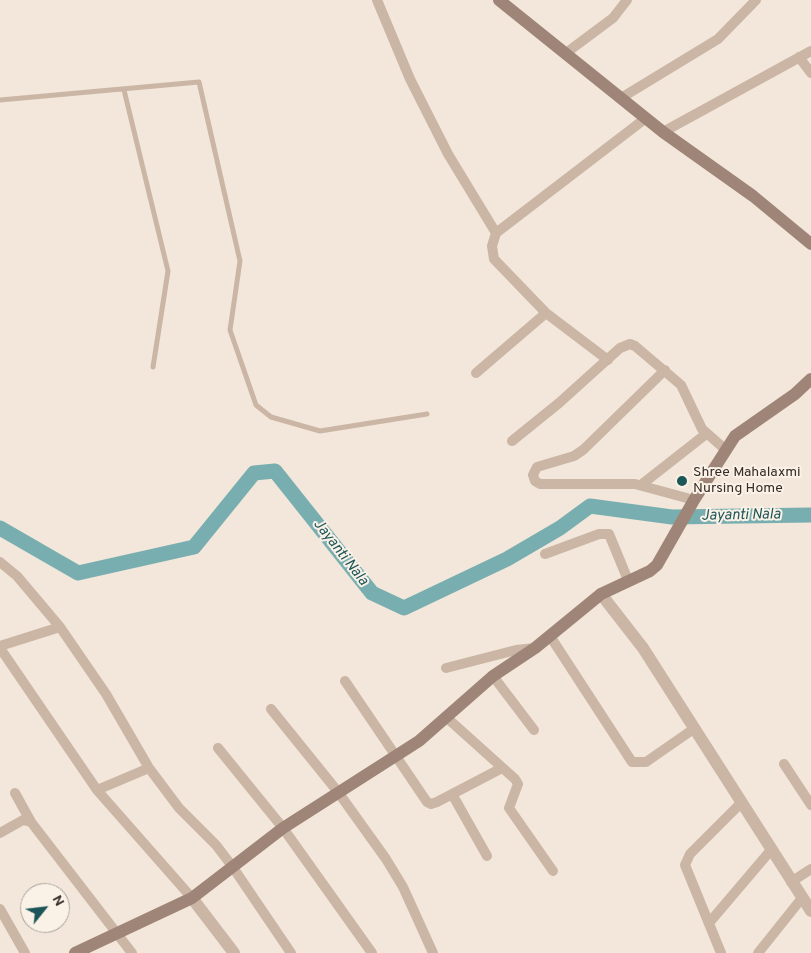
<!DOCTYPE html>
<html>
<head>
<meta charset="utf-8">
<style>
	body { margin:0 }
	#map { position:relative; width:811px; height:953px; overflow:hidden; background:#f2e7da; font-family:Overpass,sans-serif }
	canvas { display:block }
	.north { position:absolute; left:20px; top:883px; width:50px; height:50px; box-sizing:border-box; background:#faf1e7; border:1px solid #aca29a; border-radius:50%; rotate:61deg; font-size:14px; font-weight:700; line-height:20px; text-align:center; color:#372c27 }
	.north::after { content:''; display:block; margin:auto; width:18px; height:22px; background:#1c5659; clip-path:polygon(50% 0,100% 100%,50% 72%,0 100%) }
</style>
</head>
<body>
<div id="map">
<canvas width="811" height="953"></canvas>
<div class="north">N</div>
</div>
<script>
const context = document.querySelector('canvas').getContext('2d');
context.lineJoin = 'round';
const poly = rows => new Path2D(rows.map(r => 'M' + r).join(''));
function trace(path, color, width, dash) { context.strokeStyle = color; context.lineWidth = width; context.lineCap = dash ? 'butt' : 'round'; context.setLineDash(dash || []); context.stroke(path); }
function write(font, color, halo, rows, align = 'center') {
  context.font = font + ' Overpass,sans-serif'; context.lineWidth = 4; context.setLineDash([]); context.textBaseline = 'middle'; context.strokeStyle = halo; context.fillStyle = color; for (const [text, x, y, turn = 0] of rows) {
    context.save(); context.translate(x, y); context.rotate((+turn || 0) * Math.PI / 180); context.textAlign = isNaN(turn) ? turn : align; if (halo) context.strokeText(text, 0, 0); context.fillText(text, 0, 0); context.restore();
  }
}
trace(poly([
	[0,528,78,573,194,547,254,473,275,471,372,593,404,608,507,559,560,528,590,506,672,517,811,515]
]), '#79aeb0', 15);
trace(poly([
	[124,90,168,271,153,367],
	[0,100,199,82,240,261,230,330,256,405,271,417,320,431,427,414]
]), '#cbb6a6', 5);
trace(poly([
	[377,0,410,79,448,154,496,233],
	[566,53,613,18,627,0],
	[799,57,811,73],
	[621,98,718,39,756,0],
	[663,132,811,51],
	[608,360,546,313,494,259,492,246,496,233,646,118],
	[665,370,583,450,574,456,537,467,533,475,535,481,540,484,635,484,694,500],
	[476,373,546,313],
	[512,441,559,403,620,348,630,344,635,346,681,385,702,429,726,450],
	[641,485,706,434],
	[545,554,599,534,609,534,628,580],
	[0,562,17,576,60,627],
	[550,636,632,762,646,762,695,728],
	[0,646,60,627,106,694,149,768,179,808,216,845,232,866,291,953],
	[0,648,97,790,192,898],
	[446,668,516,650,535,648],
	[493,676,534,730],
	[345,681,427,802,431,804,437,802,502,768],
	[271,709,338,792,386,859,403,887,433,953],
	[446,717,515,779,518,784,509,808,553,871],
	[218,748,283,828,372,953],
	[784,764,811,805],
	[97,790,149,768],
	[15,793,31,822],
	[452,794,487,856],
	[0,833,23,820,31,822,132,953],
	[791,882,811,869],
	[0,909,25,953],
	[709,923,771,850],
	[721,953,685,865,690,854,741,803],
	[758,953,802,898]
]), '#cbb6a6', 10);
trace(poly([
	[601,594,643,648,811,911],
	[192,898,234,953]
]), '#cbb6a6', 12);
trace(poly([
	[499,0,663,132,753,196,811,244],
	[75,953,192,898,283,828,419,741,493,676,535,648,601,594,650,571,657,565,694,500,735,436,795,394,811,379]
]), '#9e8577', 12);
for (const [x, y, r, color] of [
	[682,481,6,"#1c5659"]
]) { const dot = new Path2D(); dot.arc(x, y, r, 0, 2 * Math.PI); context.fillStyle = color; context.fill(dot); trace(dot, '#faf1e7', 2); }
write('14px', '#372c27', '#faf1e7', [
	["Shree Mahalaxmi",693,473],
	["Nursing Home",693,489]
], 'left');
write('italic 15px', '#1c5659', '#faf1e7', [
	["Jayanti Nala",741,516,-1],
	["Jayanti Nala",340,553,52]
]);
</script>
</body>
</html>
